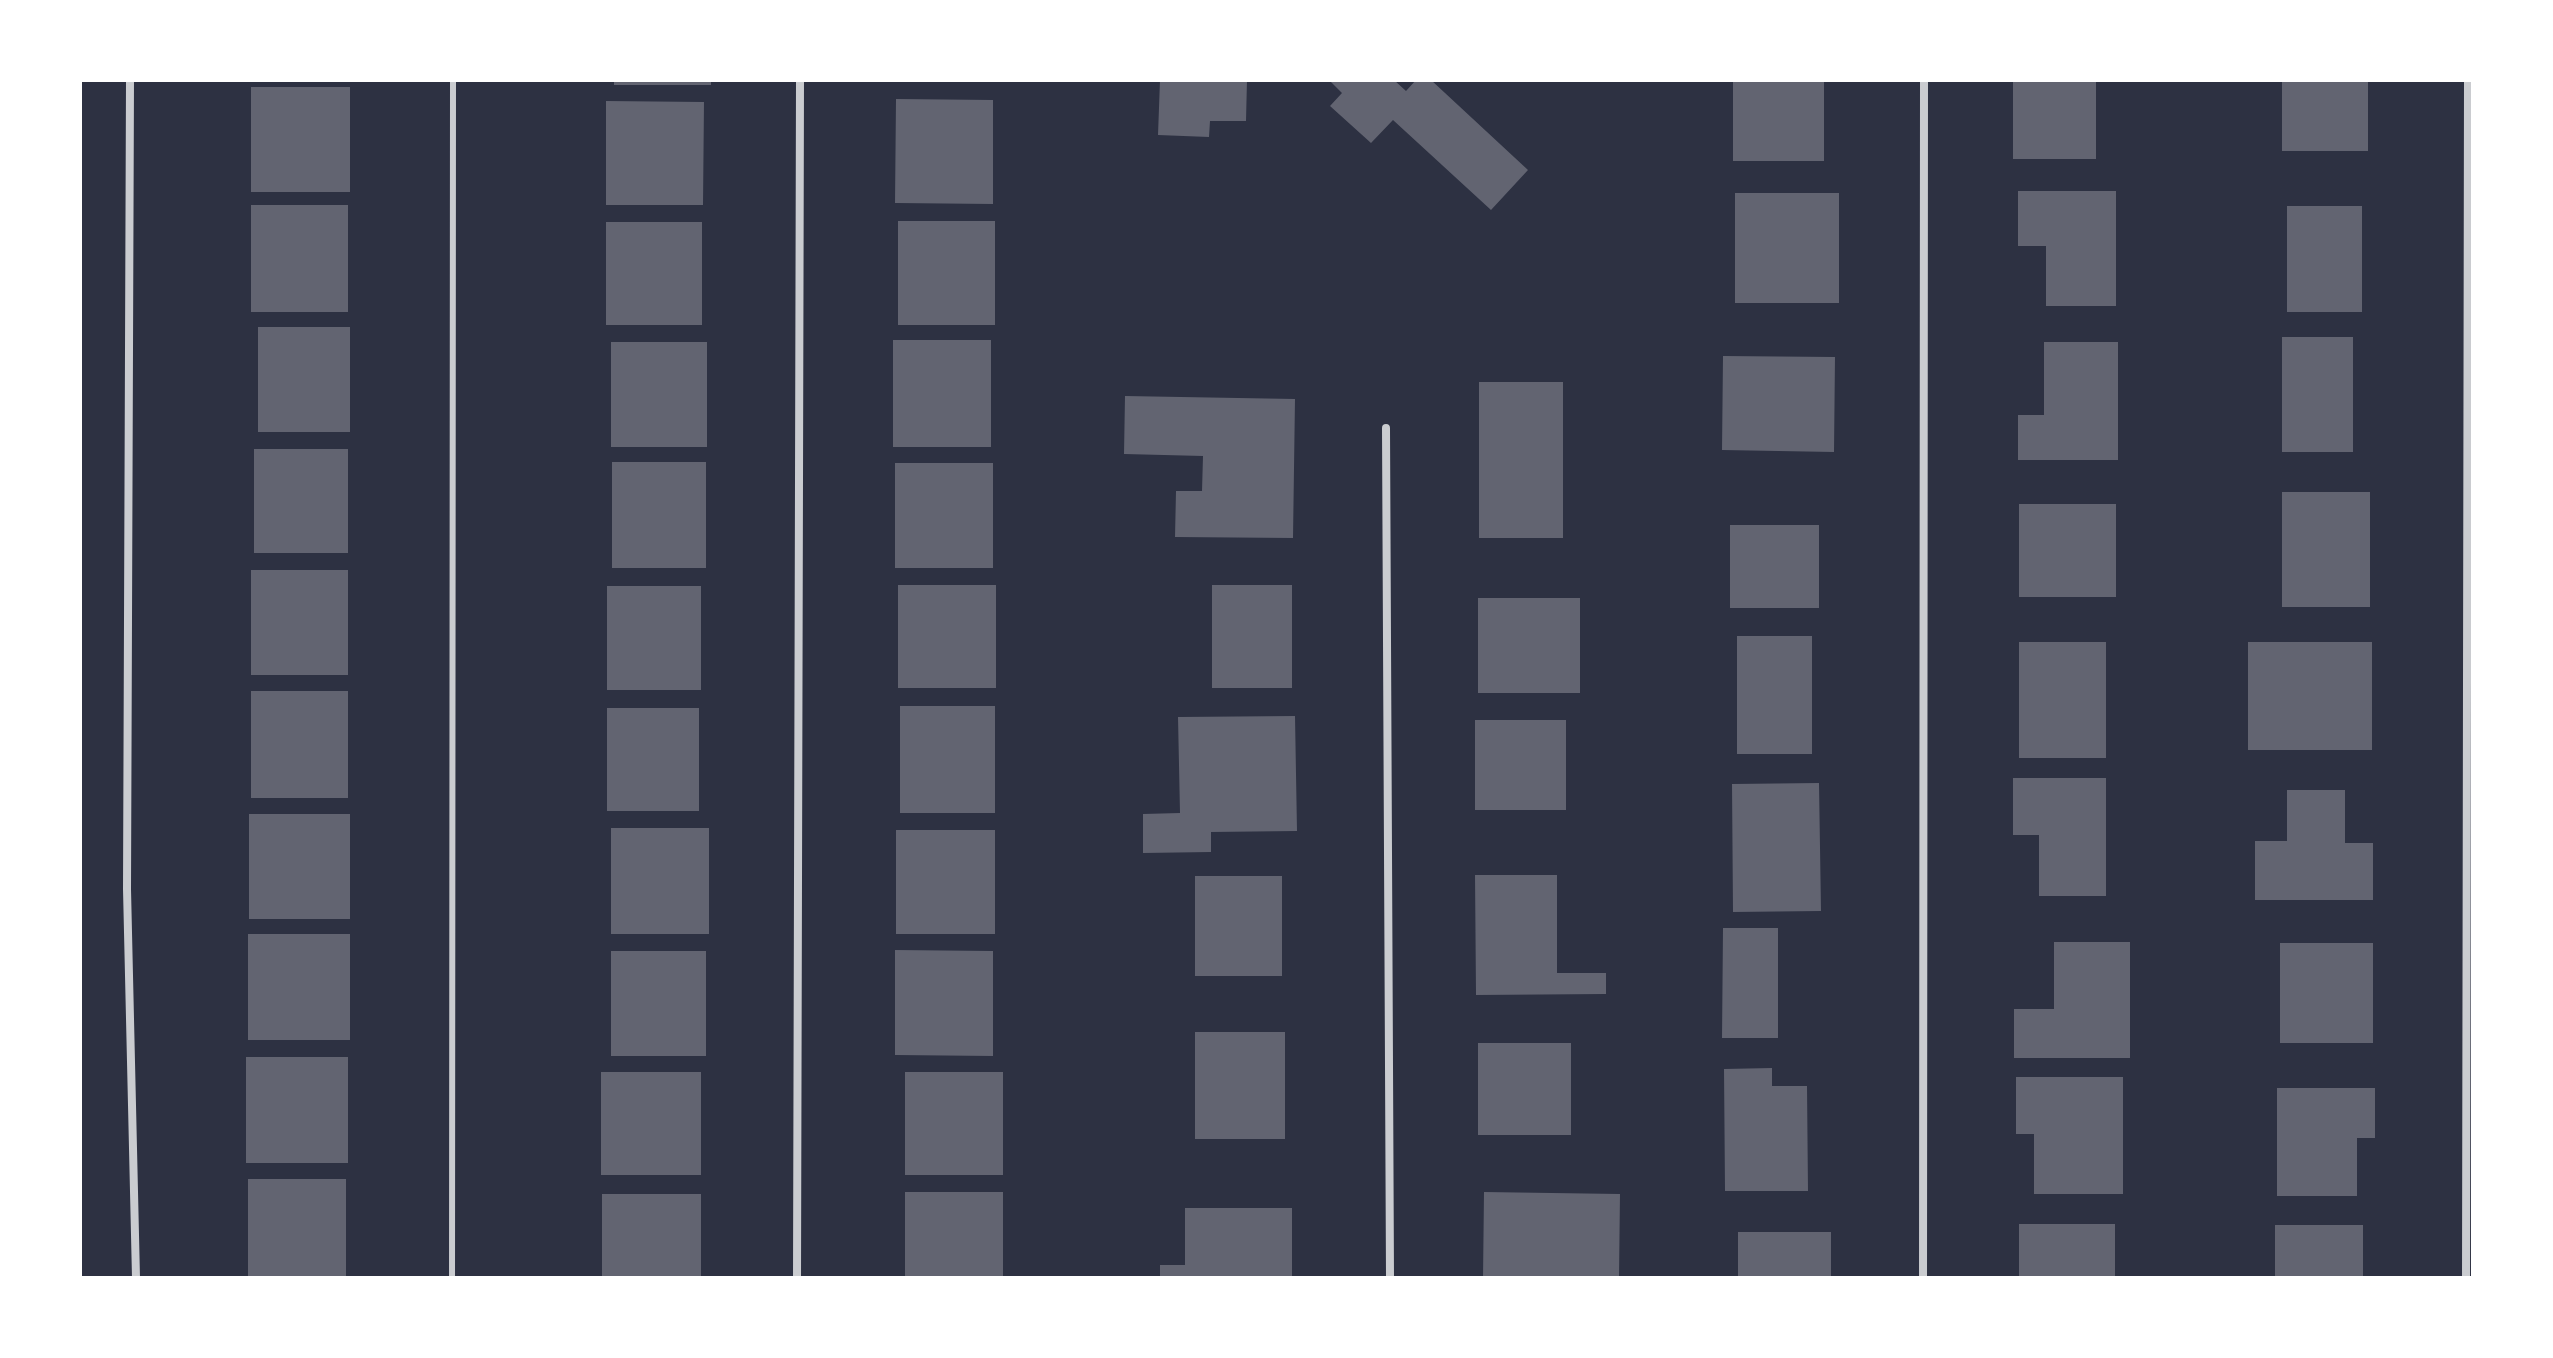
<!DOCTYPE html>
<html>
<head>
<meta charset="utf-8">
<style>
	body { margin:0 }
	#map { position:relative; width:2553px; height:1358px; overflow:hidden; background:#2d3142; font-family:Quicksand,sans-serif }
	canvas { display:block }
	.frame { position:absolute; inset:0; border:82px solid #fff; pointer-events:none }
</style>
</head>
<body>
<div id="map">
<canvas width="2553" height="1358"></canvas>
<div class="frame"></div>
</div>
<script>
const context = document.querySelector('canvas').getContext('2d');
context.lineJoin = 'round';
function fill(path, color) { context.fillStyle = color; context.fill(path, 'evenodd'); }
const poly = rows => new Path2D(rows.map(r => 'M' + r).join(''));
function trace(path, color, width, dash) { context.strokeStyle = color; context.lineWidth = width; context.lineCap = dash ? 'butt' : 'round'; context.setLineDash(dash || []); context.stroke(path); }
fill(poly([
	[614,80,711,80,711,85,614,85],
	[1160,80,1247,80,1246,121,1210,121,1209,137,1158,135],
	[1329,80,1394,80,1406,91,1416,80,1431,80,1528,170,1491,210,1393,120,1371,143,1330,106,1342,93],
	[1733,80,1824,80,1824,161,1733,161],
	[2013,80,2096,80,2096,159,2013,159],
	[2282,80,2368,80,2368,151,2282,151],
	[251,87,350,87,350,192,251,192],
	[896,99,993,100,993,204,895,203],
	[606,101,704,102,703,205,606,205],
	[2018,191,2116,191,2116,306,2046,306,2046,246,2018,246],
	[1735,193,1839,193,1839,303,1735,303],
	[251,205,348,205,348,312,251,312],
	[2287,206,2362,206,2362,312,2287,312],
	[898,221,995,221,995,325,898,325],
	[606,222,702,222,702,325,606,325],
	[258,327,350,327,350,432,258,432],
	[2282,337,2353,337,2353,452,2282,452],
	[893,340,991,340,991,447,893,447],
	[611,342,707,342,707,447,611,447],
	[2044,342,2118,342,2118,460,2018,460,2018,415,2044,415],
	[1723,356,1835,357,1834,452,1722,450],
	[1479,382,1563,382,1563,538,1479,538],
	[1125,396,1295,399,1293,538,1175,537,1176,491,1202,491,1203,456,1124,454],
	[254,449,348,449,348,553,254,553],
	[612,462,706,462,706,568,612,568],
	[895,463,993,463,993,568,895,568],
	[2282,492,2370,492,2370,607,2282,607],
	[2019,504,2116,504,2116,597,2019,597],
	[1730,525,1819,525,1819,608,1730,608],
	[251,570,348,570,348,675,251,675],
	[898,585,996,585,996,688,898,688],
	[1212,585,1292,585,1292,688,1212,688],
	[607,586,701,586,701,690,607,690],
	[1478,598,1580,598,1580,693,1478,693],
	[1737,636,1812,636,1812,754,1737,754],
	[2019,642,2106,642,2106,758,2019,758],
	[2248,642,2372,642,2372,750,2248,750],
	[251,691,348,691,348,798,251,798],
	[900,706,995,706,995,813,900,813],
	[607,708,699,708,699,811,607,811],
	[1295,716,1297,831,1211,832,1211,852,1143,853,1143,814,1180,813,1178,717],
	[1475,720,1566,720,1566,810,1475,810],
	[2013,778,2106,778,2106,896,2039,896,2039,835,2013,835],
	[1819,783,1821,911,1733,912,1732,784],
	[2287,790,2345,790,2345,843,2373,843,2373,900,2255,900,2255,841,2287,841],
	[249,814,350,814,350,919,249,919],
	[611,828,709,828,709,934,611,934],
	[896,830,995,830,995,934,896,934],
	[1475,875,1557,875,1557,973,1606,973,1606,994,1476,995],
	[1195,876,1282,876,1282,976,1195,976],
	[1723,928,1778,928,1778,1038,1722,1038],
	[248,934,350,934,350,1040,248,1040],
	[2054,942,2130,942,2130,1058,2014,1058,2014,1009,2054,1009],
	[2280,943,2373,943,2373,1043,2280,1043],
	[895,950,993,951,993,1056,895,1055],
	[611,951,706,951,706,1056,611,1056],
	[1195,1032,1285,1032,1285,1139,1195,1139],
	[1478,1043,1571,1043,1571,1135,1478,1135],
	[246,1057,348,1057,348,1163,246,1163],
	[1772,1068,1772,1086,1807,1086,1808,1191,1725,1191,1724,1069],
	[601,1072,701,1072,701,1175,601,1175],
	[905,1072,1003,1072,1003,1175,905,1175],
	[2016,1077,2123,1077,2123,1194,2034,1194,2034,1134,2016,1134],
	[2277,1088,2375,1088,2375,1138,2357,1138,2357,1196,2277,1196],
	[248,1179,346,1179,346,1278,248,1278],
	[905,1192,1003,1192,1003,1278,905,1278],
	[1484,1192,1620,1194,1619,1278,1483,1278],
	[602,1194,701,1194,701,1278,602,1278],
	[1185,1208,1292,1208,1292,1278,1160,1278,1160,1265,1185,1265],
	[2019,1224,2115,1224,2115,1278,2019,1278],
	[2275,1225,2363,1225,2363,1278,2275,1278],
	[1738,1232,1831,1232,1831,1278,1738,1278]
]), '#626471');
trace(poly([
	[452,1278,453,80]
]), '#caccd0', 6);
trace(poly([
	[130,80,127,889,136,1278],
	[1386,428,1390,1278],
	[797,1278,800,80],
	[1923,1278,1924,80],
	[2466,1278,2468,80]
]), '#caccd0', 8);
</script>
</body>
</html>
